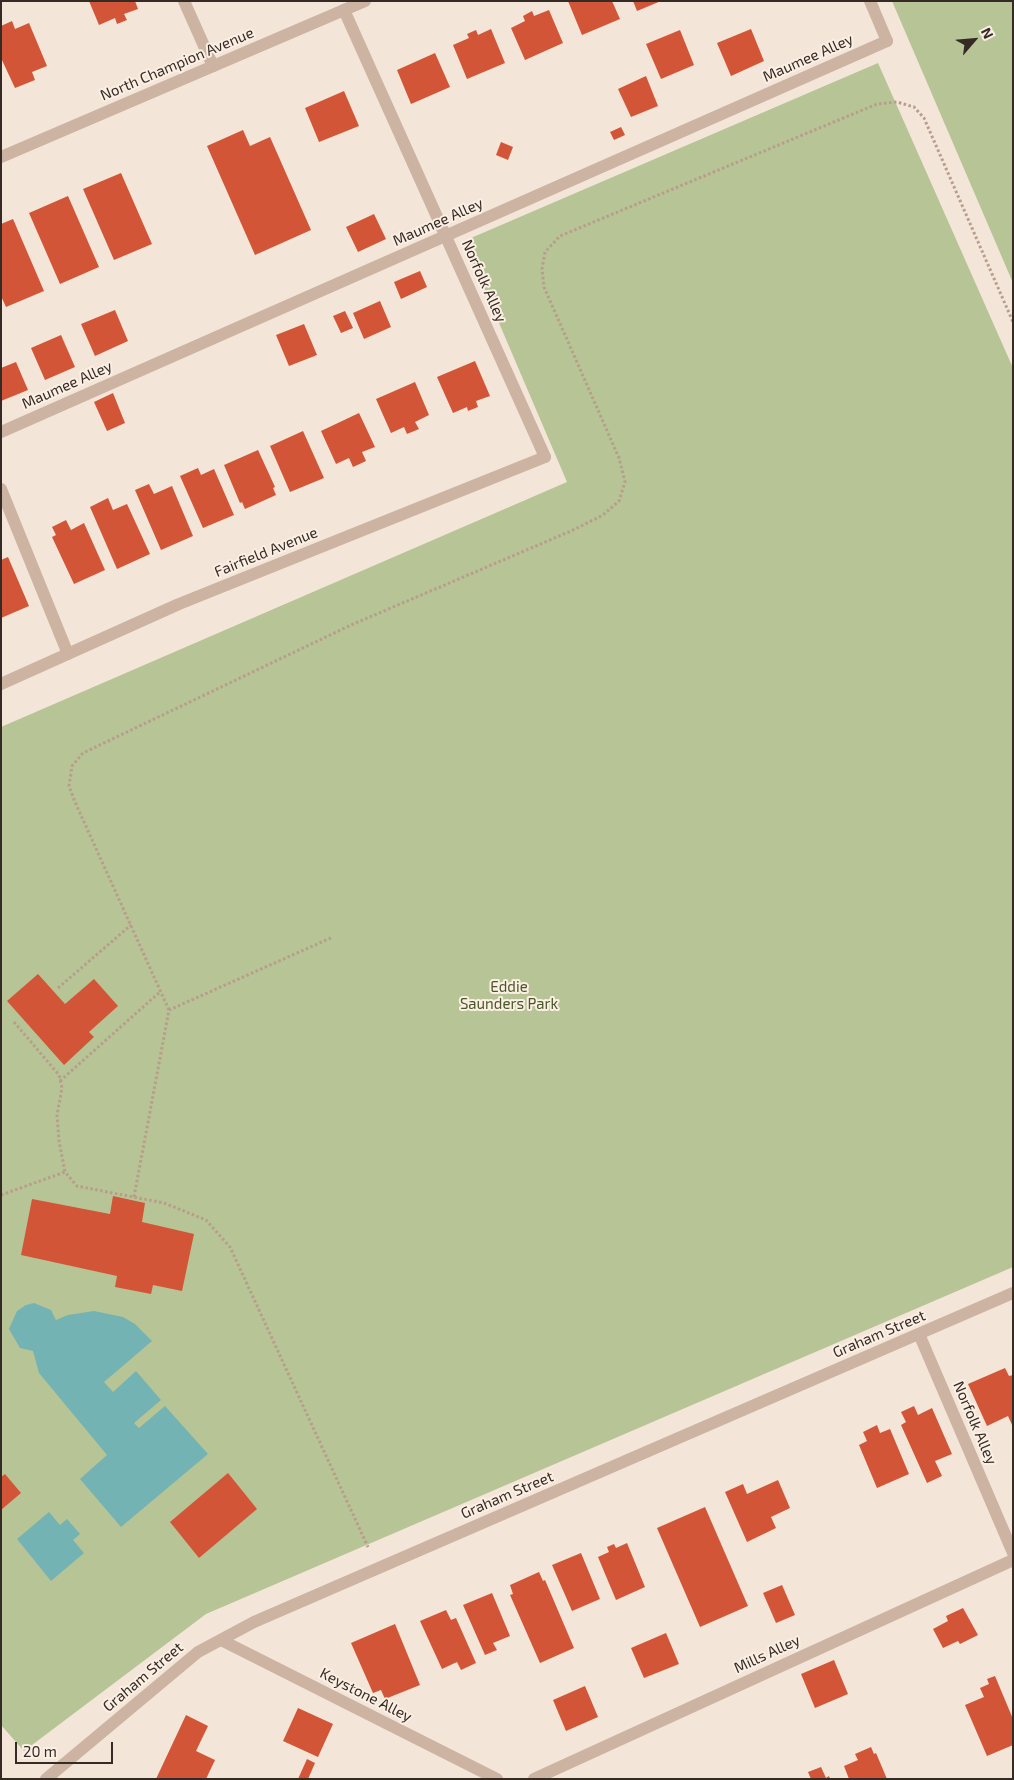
<!DOCTYPE html>
<html>
<head>
<meta charset="utf-8">
<style>
	body { margin:0 }
	#map { position:relative; width:1014px; height:1780px; overflow:hidden; background:#f3e5d7; font-family:"Exo 2",sans-serif }
	canvas { display:block }
	.frame { position:absolute; inset:0; border:2px solid #362a25; pointer-events:none }
	.north { position:absolute; left:949px; top:15px; width:50px; height:50px; -webkit-text-stroke:4px #fbefe4; paint-order:stroke; rotate:63deg; font-size:14px; font-weight:700; line-height:20px; text-align:center; color:#362a25 }
	.north::after { content:''; display:block; margin:auto; width:18px; height:22px; background:#362a25; clip-path:polygon(50% 0,100% 100%,50% 72%,0 100%) }
	.scale { position:absolute; left:15px; top:1742px; width:98px; height:22px; box-sizing:border-box; border:2px solid #362a25; border-top:0; padding-left:6px; font-size:15px; line-height:18px; white-space:nowrap; color:#362a25; -webkit-text-stroke:4px #fbefe4; paint-order:stroke }
</style>
</head>
<body>
<div id="map">
<canvas width="1014" height="1780"></canvas>
<div class="frame"></div>
<div class="north">N</div>
<div class="scale">20 m</div>
</div>
<script>
const context = document.querySelector('canvas').getContext('2d');
context.lineJoin = 'round';
function fill(path, color) { context.fillStyle = color; context.fill(path, 'evenodd'); }
const poly = rows => new Path2D(rows.map(r => 'M' + r).join(''));
function trace(path, color, width, dash) { context.strokeStyle = color; context.lineWidth = width; context.lineCap = dash ? 'butt' : 'round'; context.setLineDash(dash || []); context.stroke(path); }
function write(font, color, halo, rows, align = 'center') {
  context.font = font + ' "Exo 2",sans-serif'; context.lineWidth = 4; context.setLineDash([]); context.textBaseline = 'middle'; context.strokeStyle = halo; context.fillStyle = color; for (const [text, x, y, turn = 0] of rows) {
    context.save(); context.translate(x, y); context.rotate((+turn || 0) * Math.PI / 180); context.textAlign = isNaN(turn) ? turn : align; if (halo) context.strokeText(text, 0, 0); context.fillText(text, 0, 0); context.restore();
  }
}
fill(poly([
	[892,1,1013,1,1013,283],
	[878,63,1013,368,1013,1267,206,1614,24,1751,1,1725,1,727,567,482,464,241]
]), '#b7c496');
fill(poly([
	[34,1303,51,1310,56,1320,68,1315,94,1311,123,1317,135,1324,152,1341,104,1382,113,1392,136,1371,161,1400,134,1423,139,1428,165,1406,208,1454,121,1527,80,1479,107,1455,39,1373,33,1351,20,1348,9,1329,17,1311,26,1305],
	[49,1512,60,1525,67,1519,80,1534,73,1540,84,1553,51,1581,17,1539]
]), '#74b3b3');
fill(poly([
	[89,1,135,1,138,9,124,14,127,20,117,24,115,18,99,25],
	[568,1,612,1,620,19,582,35],
	[633,1,661,1,637,11],
	[549,10,563,43,525,60,511,28,525,21,523,16,532,11,534,16],
	[12,21,15,29,29,23,47,66,32,72,35,80,15,88,1,58,1,26],
	[491,29,505,63,467,79,453,45,469,38,467,34,476,30,478,35],
	[751,29,764,61,731,76,717,43],
	[680,30,694,65,661,79,646,44],
	[435,53,450,87,411,104,397,70],
	[646,76,658,106,631,117,618,89],
	[344,91,359,126,319,142,305,108],
	[621,127,625,135,614,140,610,132],
	[243,130,250,146,270,137,311,230,255,255,207,146],
	[501,142,513,147,508,160,496,155],
	[121,173,152,244,114,260,83,189],
	[68,196,99,267,60,284,29,213],
	[374,214,386,239,358,252,346,227],
	[13,219,44,291,6,307,1,296,1,224],
	[420,271,427,287,401,299,394,282],
	[380,301,391,327,364,339,353,313],
	[115,310,128,341,95,356,81,324],
	[345,311,353,328,341,333,333,316],
	[304,324,317,355,289,366,276,335],
	[61,335,75,367,45,380,31,348],
	[475,361,490,396,476,401,478,407,468,411,467,407,453,413,437,377],
	[16,362,28,390,1,401,1,368],
	[415,382,429,415,415,422,419,429,407,434,404,427,391,433,376,399],
	[113,393,125,423,107,431,94,402],
	[359,413,375,447,362,452,366,461,353,467,349,458,336,464,321,431],
	[303,431,324,478,290,492,270,446],
	[258,450,275,487,273,488,276,495,245,509,242,502,240,503,224,465],
	[198,468,201,475,214,469,234,515,203,528,180,476],
	[149,484,154,494,172,486,193,536,161,550,135,490],
	[108,498,113,510,127,504,150,554,117,569,90,507],
	[66,520,71,530,84,523,105,570,74,584,52,537,56,535,52,527],
	[8,557,29,606,1,618,1,560],
	[38,974,65,1004,94,979,118,1006,89,1032,94,1037,64,1065,7,1001],
	[113,1196,145,1203,142,1222,194,1234,182,1291,153,1285,151,1294,115,1287,117,1276,21,1255,32,1199,110,1214],
	[1005,1368,1009,1376,1013,1375,1013,1427,1008,1416,987,1426,968,1384],
	[914,1406,918,1415,932,1408,952,1454,935,1461,942,1476,927,1483,901,1425,906,1422,901,1412],
	[877,1425,880,1433,890,1429,909,1474,877,1488,859,1445,867,1441,863,1432],
	[228,1473,257,1509,199,1558,170,1522],
	[5,1474,21,1493,1,1510,1,1477],
	[778,1480,790,1508,771,1517,776,1528,747,1542,725,1492,743,1484,747,1494],
	[705,1507,748,1606,700,1627,657,1528],
	[627,1543,645,1587,616,1600,598,1557,609,1552,607,1547,614,1544,616,1548],
	[581,1553,600,1599,572,1611,552,1565],
	[539,1572,543,1581,545,1580,574,1648,540,1663,510,1595,513,1594,510,1585],
	[782,1585,795,1615,776,1623,763,1593],
	[492,1593,510,1636,493,1643,497,1650,485,1655,463,1605],
	[963,1608,978,1635,960,1644,958,1641,943,1648,933,1629,948,1621,946,1616],
	[446,1610,451,1620,456,1618,476,1663,461,1670,457,1662,442,1669,420,1621],
	[395,1624,420,1685,385,1699,381,1690,373,1693,351,1643],
	[666,1633,679,1664,644,1678,631,1648],
	[834,1660,848,1694,815,1708,801,1674],
	[995,1676,1013,1719,1013,1745,987,1756,965,1705,984,1697,980,1688,989,1684,987,1679],
	[585,1686,598,1717,566,1731,553,1700],
	[298,1708,333,1724,318,1757,283,1741],
	[186,1715,208,1726,196,1751,215,1760,206,1779,156,1779],
	[871,1747,874,1754,876,1753,887,1779,849,1779,844,1766,858,1760,855,1754],
	[307,1759,315,1763,308,1779,298,1779],
	[821,1767,826,1778,829,1776,830,1779,811,1779,808,1772]
]), '#d25537');
trace(poly([
	[58,988,131,925],
	[169,1010,75,802,69,786,72,766,83,753,351,625,571,531,603,515,619,501,625,482,619,458,544,287,542,269,545,252,560,236,877,104,897,102,914,107,924,118,1013,322],
	[14,1022,59,1075,62,1088,57,1115,59,1141,65,1172,77,1186,164,1203,206,1220,230,1247,368,1547],
	[60,1081,161,991],
	[1,1195,65,1172],
	[134,1197,169,1010,333,937]
]), '#b89d8c', 3, [2.5, 2.5]);
trace(poly([
	[184,1,213,66],
	[344,10,545,457],
	[1,432,887,41],
	[1,489,68,654],
	[919,1334,1013,1553],
	[221,1640,497,1779],
	[534,1779,1013,1560]
]), '#ccb3a2', 12);
trace(poly([
	[870,1,887,41],
	[1,684,179,604,545,457],
	[46,1779,198,1652,254,1622,1013,1293]
]), '#ccb3a2', 12);
trace(poly([
	[1,157,365,1]
]), '#ccb3a2', 12);
write('15px', '#362a25', '#fbefe4', [
	["Maumee Alley",808,58,-24],
	["North Champion Avenue",177,64,-23],
	["Maumee Alley",438,222,-24],
	["Norfolk Alley",484,281,66],
	["Maumee Alley",67,385,-24],
	["Fairfield Avenue",266,552,-22],
	["Graham Street",879,1334,-23],
	["Norfolk Alley",975,1423,67],
	["Graham Street",507,1495,-23],
	["Mills Alley",767,1654,-25],
	["Graham Street",143,1677,-40],
	["Keystone Alley",366,1695,27]
]);
write('15px', '#485727', '#fbefe4', [
	["Eddie",509,987],
	["Saunders Park",509,1004]
]);
</script>
</body>
</html>
